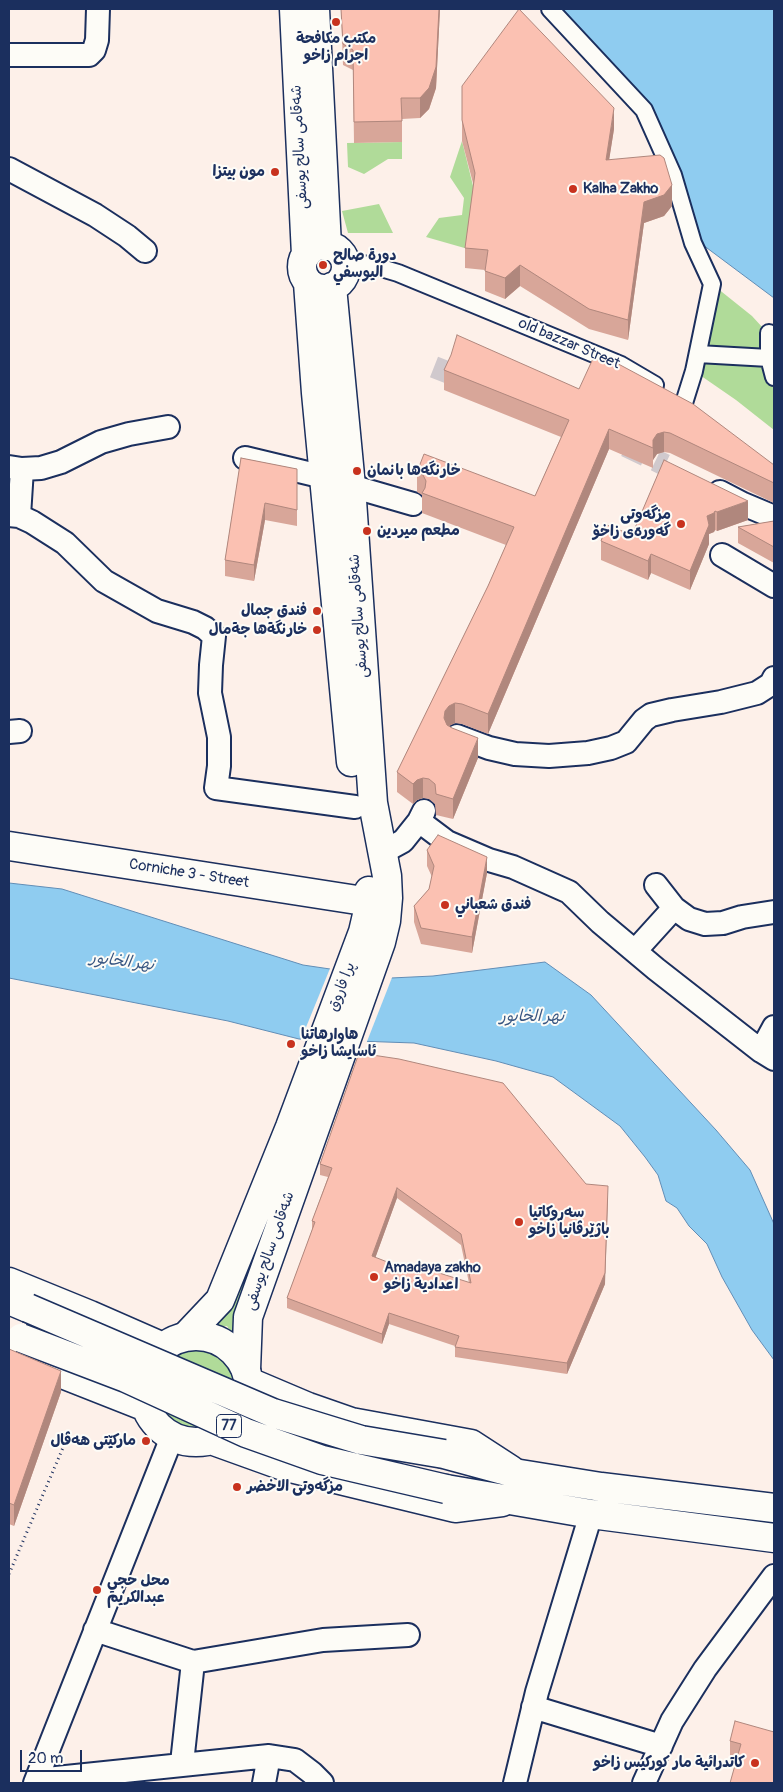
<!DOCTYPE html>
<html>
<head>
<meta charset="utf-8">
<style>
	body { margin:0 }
	#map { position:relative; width:783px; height:1792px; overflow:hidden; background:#fdf0e9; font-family:Pangolin,sans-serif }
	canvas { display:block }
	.frame { position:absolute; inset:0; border:10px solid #1b2f5e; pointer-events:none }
	.scale { position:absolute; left:20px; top:1750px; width:62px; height:22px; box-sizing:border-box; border:2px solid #1b2f5e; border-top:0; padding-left:6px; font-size:15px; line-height:18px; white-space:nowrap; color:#1b2f5e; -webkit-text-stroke:4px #fdfcf7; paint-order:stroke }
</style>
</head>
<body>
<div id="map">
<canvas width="783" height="1792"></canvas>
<div class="frame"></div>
<div class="scale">20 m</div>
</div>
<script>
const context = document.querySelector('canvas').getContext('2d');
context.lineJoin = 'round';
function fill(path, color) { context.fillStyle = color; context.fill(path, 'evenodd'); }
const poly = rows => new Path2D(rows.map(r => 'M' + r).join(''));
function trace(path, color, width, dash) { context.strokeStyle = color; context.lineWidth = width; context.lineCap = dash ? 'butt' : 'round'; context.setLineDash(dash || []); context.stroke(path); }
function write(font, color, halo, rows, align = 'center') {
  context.font = font + ' Pangolin,"Playpen Sans Arabic",sans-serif'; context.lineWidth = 4; context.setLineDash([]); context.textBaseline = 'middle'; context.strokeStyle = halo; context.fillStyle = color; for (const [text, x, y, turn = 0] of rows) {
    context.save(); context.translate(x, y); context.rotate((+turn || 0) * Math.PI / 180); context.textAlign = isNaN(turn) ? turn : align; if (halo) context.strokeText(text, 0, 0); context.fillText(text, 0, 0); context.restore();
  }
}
fill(poly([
	[462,141,475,194,468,249,426,237,439,218,462,215,464,198,450,177],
	[402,142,402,159,388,159,364,174,348,167,347,143],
	[379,204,393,233,348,233,342,211],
	[712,284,752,316,774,340,774,430,736,400,694,371],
	[262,1232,241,1309,239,1345,227,1326,210,1329,231,1299],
	[195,1345,207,1346,219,1352,228,1361,235,1371,238,1384,234,1408,227,1419,206,1432,193,1433,181,1431,170,1426,161,1417,154,1407,171,1352,182,1347]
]), '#b0db99');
const water = poly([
	[561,9,774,9,774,298,703,245,650,104,561,9],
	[9,883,62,889,303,965,391,978,433,976,545,962,591,995,716,1130,750,1170,774,1224,774,1360,752,1330,722,1277,707,1244,689,1226,677,1208,666,1201,658,1175,645,1157,620,1126,553,1077,496,1061,414,1043,299,1039,228,1021,9,978,9,883]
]);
fill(water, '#8fccf0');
trace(water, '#618db6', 1);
fill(poly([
	[331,966,393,975,366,1044,300,1042]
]), '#fdf0e9');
trace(poly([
	[434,367,472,382],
	[626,446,665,465]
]), '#d0c9cd', 22, [22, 11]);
const pedestrian = poly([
	[550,9,644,110,673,175,693,243,712,284,694,371,684,403],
	[345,263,371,265,398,273,621,365,655,385],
	[769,333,769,358,774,377],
	[698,354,769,358]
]);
const minor = poly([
	[9,55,89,55,94,50,97,40,98,9],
	[9,169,95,215,127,236,145,251],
	[245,458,324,477],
	[9,467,22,469,41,468,61,462,101,442,129,434,168,427],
	[351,486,413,504],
	[720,492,743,504,774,517],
	[9,515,19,516,32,522,65,543,104,581,157,611,193,622,205,628,214,636,211,665,210,693,219,737,219,766,216,788,355,807],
	[19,516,22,469],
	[722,555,774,586],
	[9,732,20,731],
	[457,736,489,748,515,754,549,756,588,753,611,748,626,742,644,720,651,715,672,710,721,702,757,693,771,684,774,678],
	[419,821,447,842,489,860,513,867,569,892,600,922,656,969,761,1051,774,1059],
	[381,853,403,841,419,821,424,811],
	[656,885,674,908,689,919,705,924,723,923,742,917,774,912],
	[635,951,674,908],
	[761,1051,774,1027],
	[95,1630,193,1662,323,1640,408,1635],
	[533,1707,661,1746],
	[182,1763,193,1662],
	[37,1780,269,1756,295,1760,312,1773,322,1783],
	[35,1783,172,1437],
	[264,1783,269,1756],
	[515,1783,537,1692,591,1514],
	[644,1783,672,1721,705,1669,774,1576]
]);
const tertiary = poly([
	[9,846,370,902]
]);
const secondary = poly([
	[294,9,306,255],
	[315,9,327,246],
	'302 267a22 22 0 1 1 44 0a22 22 0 1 1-44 0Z',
	[308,283,316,393,351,762],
	[186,1336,220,1300,290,1127,363,932,370,902,369,891],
	[246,1370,248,1317,381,942,386,921,388,898,387,876,373,803,351,486,332,287]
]);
const primary = poly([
	[9,1282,90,1315,163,1347],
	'143 1389a53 53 0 1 1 106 0a53 53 0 1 1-106 0Z',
	[9,1353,146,1407],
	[249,1382,308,1407,351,1422,471,1444,511,1470],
	[211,1440,286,1467,455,1508,502,1502]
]);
const trunk = poly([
	[9,1300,28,1308],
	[444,1454,514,1473,601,1487,774,1508],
	[446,1489,591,1514,774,1538]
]);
trace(pedestrian, '#1b2f5e', 20);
trace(minor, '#1b2f5e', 26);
trace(tertiary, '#1b2f5e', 31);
trace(secondary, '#1b2f5e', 31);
trace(primary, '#1b2f5e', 31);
trace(trunk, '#1b2f5e', 31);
trace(poly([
	[9,1574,68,1436]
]), '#1b2f5e', 3, [1, 4]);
trace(pedestrian, '#fdfcf7', 16);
trace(minor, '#fdfcf7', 22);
trace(tertiary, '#fdfcf7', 28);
trace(secondary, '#fdfcf7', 28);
trace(primary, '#fdfcf7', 28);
trace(trunk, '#fdfcf7', 28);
const trunkBridge = poly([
	[28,1308,273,1413,361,1440,444,1454],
	[21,1338,126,1378,246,1433,322,1460,446,1489]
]);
trace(trunkBridge, '#1b2f5e', 31, []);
trace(trunkBridge, '#fdfcf7', 28);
fill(poly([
	[341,9,440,9,436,88,429,109,420,118,402,119,402,142,354,143,353,70,343,65],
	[462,86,614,129,609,159,672,206,664,216,644,223,628,340,589,329,520,286,505,299,485,291,485,270,465,268,465,248,474,187,462,141],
	[444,370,579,389,774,465,774,503,670,453,664,452,657,454,653,460,653,468,609,449,488,734,462,724,455,723,449,726,478,758,453,819,436,815,435,804,429,799,423,798,417,800,413,804,397,792,397,772,488,586,506,545,422,513,422,495,417,492,417,472,535,496,561,437,444,390],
	[241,458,297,469,297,526,265,520,254,581,225,576,225,560],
	[664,460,748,520,717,531,715,530,714,532,709,534,709,544,690,590,651,573,648,580,601,560,601,541,632,535],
	[774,521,774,563,738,543,738,527],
	[427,850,487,873,472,953,421,944,414,922,414,906,429,889,432,877,427,866],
	[359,1053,605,1284,567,1374,455,1357,455,1346,389,1324,382,1344,287,1308,287,1298,312,1230,312,1221,328,1177,320,1175,320,1164],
	[397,1198,461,1245,469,1283,418,1274,375,1258],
	[9,1349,61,1392,14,1526,9,1524],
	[774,1732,735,1763,730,1762,730,1741]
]), '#d8a699');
fill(poly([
	[439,9,440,9,436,88,429,109,420,118,420,98],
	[614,108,614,129,606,180,606,160],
	[672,185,672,206,664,216,644,223,628,340,628,320,644,202],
	[520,265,520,286,505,299,505,278],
	[609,429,609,449,488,734,488,714],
	[664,432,664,452,657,454,653,460,653,468,653,440,657,434],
	[748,501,748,520,717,531,717,512],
	[265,503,265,520,254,581,254,565],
	[715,511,715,530,714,532,709,534,709,544,690,590,690,571,707,516],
	[651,554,651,573,648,580,648,561],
	[455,703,455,723,449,726,445,731,444,718,445,711,449,706],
	[478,738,478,758,453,819,453,799],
	[423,778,423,798,417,800,413,804,413,784,417,780],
	[487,857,487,873,472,953,472,937],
	[397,1188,397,1198,372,1267,372,1256],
	[608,1197,605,1284,567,1374,567,1363],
	[389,1313,389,1324,382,1344,382,1334],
	[61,1371,61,1392,14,1526,14,1505]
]), '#b0877d');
const building = poly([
	[341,9,439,9,436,67,429,88,420,98,401,98,402,121,354,122,353,50,343,44,341,9],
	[519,9,614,108,606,160,660,155,664,158,672,185,664,195,644,202,628,320,589,309,520,265,505,278,485,271,488,250,465,248,475,173,462,120,462,86,519,9],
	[457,335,579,389,596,352,693,404,774,465,774,483,670,433,664,432,657,434,653,440,653,448,609,429,488,714,462,704,455,703,449,706,445,711,444,718,447,725,452,728,478,738,453,799,436,794,435,784,429,779,423,778,417,780,413,784,397,772,488,586,514,527,422,493,425,488,426,481,423,475,417,472,424,454,535,496,569,420,444,370,451,355,457,335],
	[241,458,297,469,297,510,265,503,254,565,225,560,241,458],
	[664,460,748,501,717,512,715,511,714,513,707,516,709,525,690,571,651,554,648,561,601,541,607,525,632,535,664,460],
	[774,521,774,547,738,527,774,521],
	[438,835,487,857,472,937,421,928,414,906,429,889,434,866,427,850,438,835],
	[359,1053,399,1059,503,1083,586,1184,608,1186,605,1273,567,1363,455,1347,459,1336,389,1313,382,1334,287,1298,315,1222,312,1221,332,1168,320,1164,359,1053],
	[397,1188,461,1234,471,1283,420,1267,418,1274,372,1256,397,1188],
	[9,1349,61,1371,14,1505,9,1503,9,1349],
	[735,1721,774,1732,774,1783,730,1783,741,1744,730,1741,735,1721]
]);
fill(building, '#fbc1b2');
trace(building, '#b0877d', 1);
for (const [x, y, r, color] of [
	[336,22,5,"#c8321e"],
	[275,172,5,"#c8321e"],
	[573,189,5,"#c8321e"],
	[323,265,5,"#c8321e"],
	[357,471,5,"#c8321e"],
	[681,524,5,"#c8321e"],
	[367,531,5,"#c8321e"],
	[317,611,5,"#c8321e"],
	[317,630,5,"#c8321e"],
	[445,905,5,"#c8321e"],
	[291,1044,5,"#c8321e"],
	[519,1222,5,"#c8321e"],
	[374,1277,5,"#c8321e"],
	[146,1441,5,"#c8321e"],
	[237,1487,5,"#c8321e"],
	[97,1590,5,"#c8321e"],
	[755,1763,5,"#c8321e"]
]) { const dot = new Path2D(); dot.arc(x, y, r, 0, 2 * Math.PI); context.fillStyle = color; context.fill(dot); trace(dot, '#fdfcf7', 2); }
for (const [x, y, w] of [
	[229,1426,25]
]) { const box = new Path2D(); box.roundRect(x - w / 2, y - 11.5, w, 23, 4); context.fillStyle = '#fdfcf7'; context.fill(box); trace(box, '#1b2f5e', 1); }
write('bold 14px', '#1b2f5e', null, [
	["77",229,1426]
]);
write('bold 15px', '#1b2f5e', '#fdfcf7', [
	["مكتب مكافحة",336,39,"center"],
	["اجرام زاخو",336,56,"center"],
	["مون بيتزا",265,172,"right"],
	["Kalha Zakho",583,189],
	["دورة صالح",333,256],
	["اليوسفي",333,273],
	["خارنگەها بانمان",367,471],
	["مزگەوتی",671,515,"right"],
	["گەورەی زاخۆ",671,532,"right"],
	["مطعم ميردين",377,531],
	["فندق جمال",307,611,"right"],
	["خارنگةها جةمال",307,630,"right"],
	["فندق شعباني",455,905],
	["هاوارهاتنا",301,1035],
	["ئاسایشا زاخو",301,1052],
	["سه‌روكاتيا",529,1213],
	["باژێرڤانيا زاخو",529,1230],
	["Amadaya zakho",384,1268],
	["اعدادية زاخو",384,1285],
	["مارکێتی هەڤال",136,1441,"right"],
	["مزگەوتی الاخضر",247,1487],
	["محل حجي",107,1581],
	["عبدالكريم",107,1598],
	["كاتدرائية مار كوركيس زاخو",745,1763,"right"]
], 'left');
write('15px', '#1b2f5e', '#fdfcf7', [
	["شەقامی سالح یوسفی",300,147,-93],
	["old bazzar Street",569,344,23],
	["شەقامی سالح یوسفی",359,616,-94],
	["Corniche 3 - Street",189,874,9],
	["پرا فاروق",342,987,-69],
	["شەقامی سالح یوسفی",270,1251,-71]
]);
write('italic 16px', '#385682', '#fdfcf7', [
	["نهر الخابور",122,962,7],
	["نهر الخابور",532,1017]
]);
</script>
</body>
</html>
